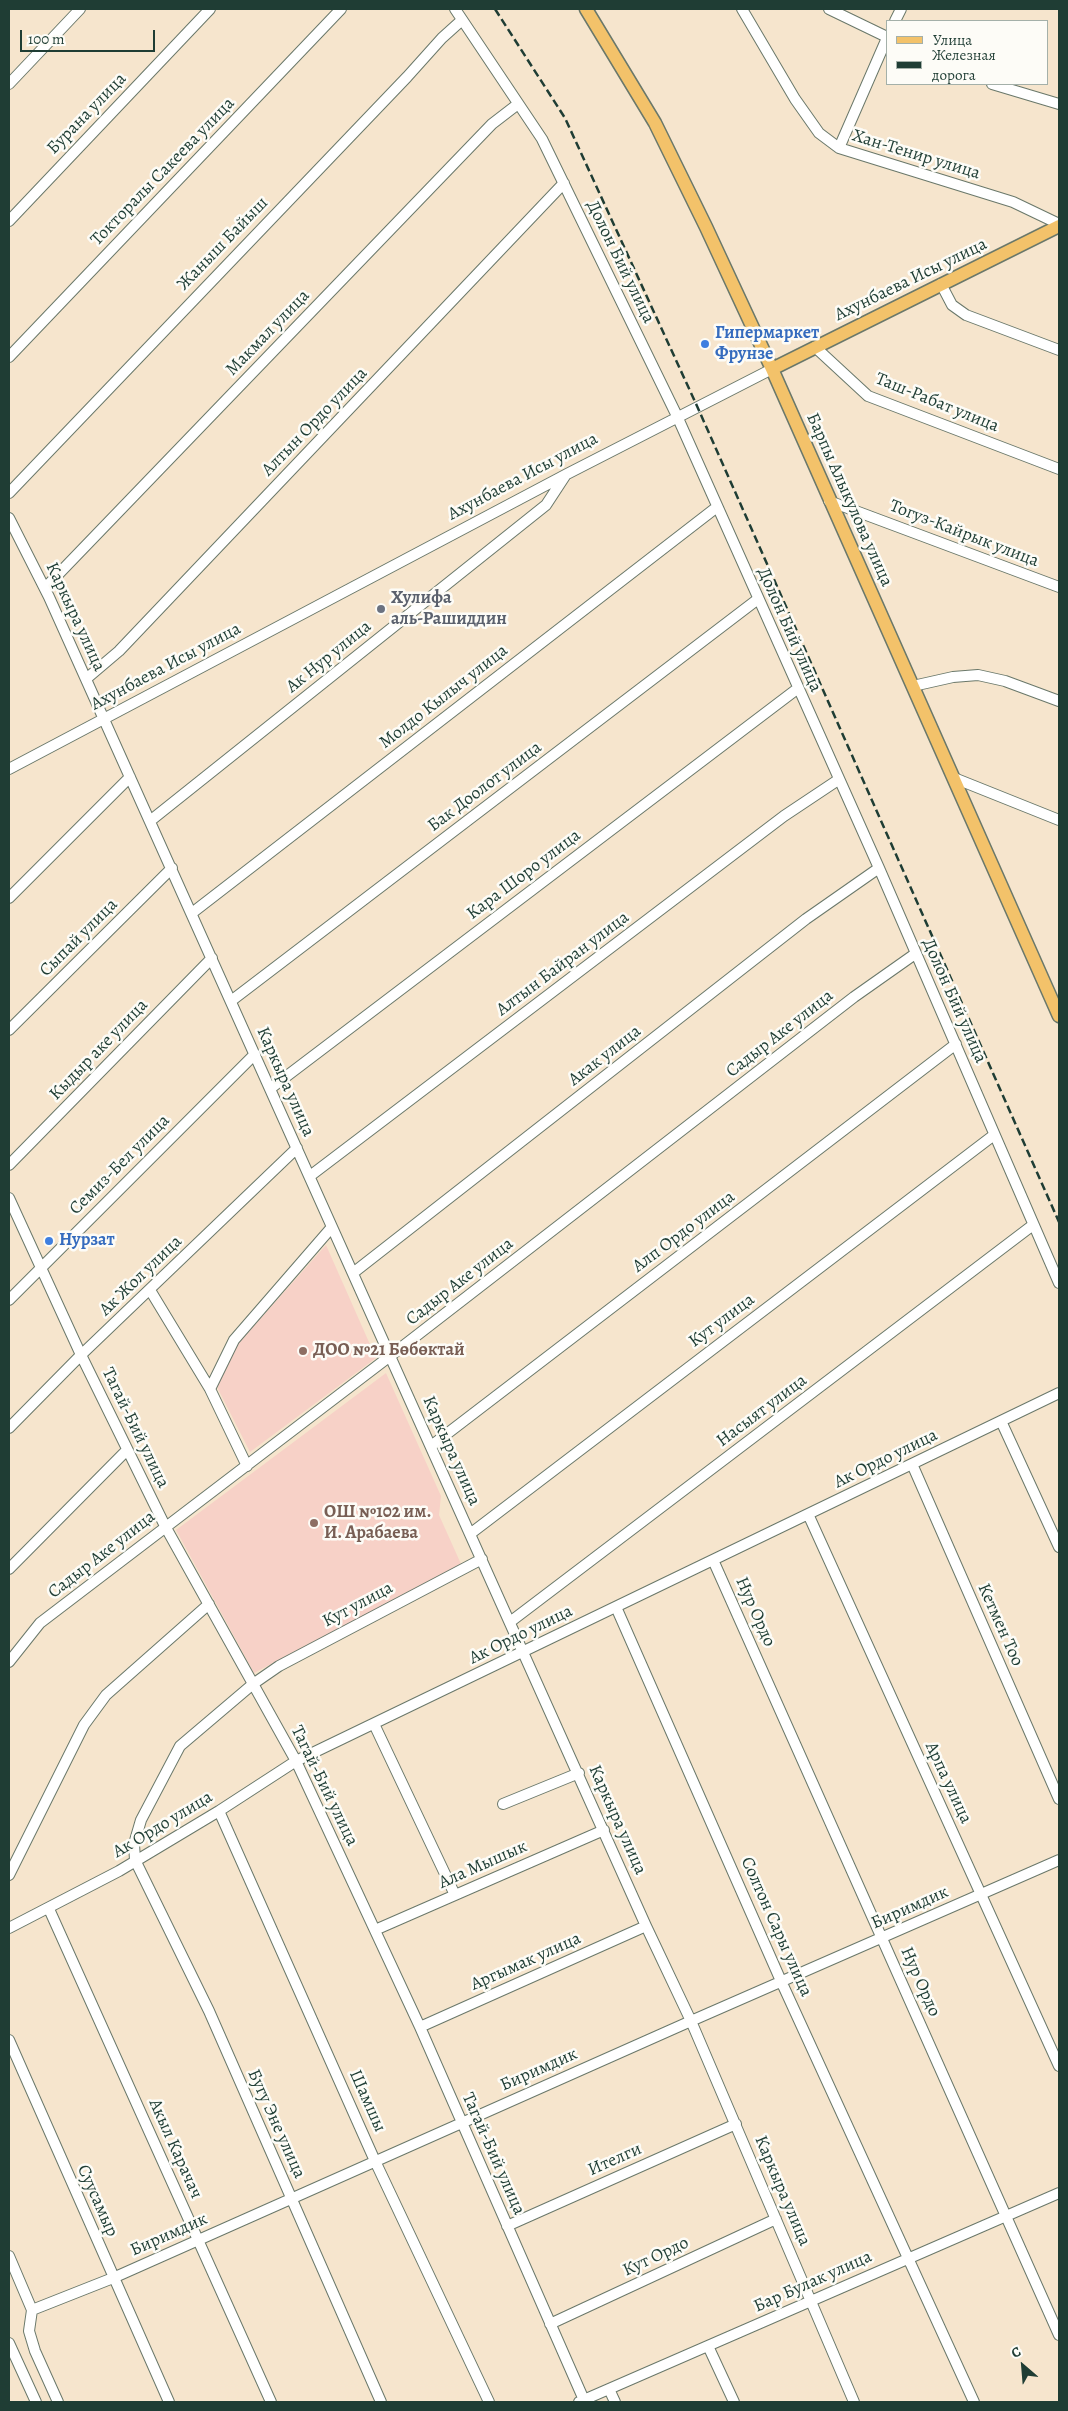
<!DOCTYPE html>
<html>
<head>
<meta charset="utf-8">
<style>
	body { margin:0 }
	#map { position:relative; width:1068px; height:2411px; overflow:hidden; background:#f6e5cd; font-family:Alegreya,serif }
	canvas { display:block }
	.frame { position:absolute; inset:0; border:10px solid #1f3d34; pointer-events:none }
	.legend { position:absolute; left:886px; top:20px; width:162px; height:65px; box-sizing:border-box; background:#fdfcf7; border:1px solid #a4b0a9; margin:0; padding:6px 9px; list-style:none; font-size:15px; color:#1f3d34 }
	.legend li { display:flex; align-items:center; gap:10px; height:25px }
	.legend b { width:25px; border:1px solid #a4b0a9 }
	.north { position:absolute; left:998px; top:2341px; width:50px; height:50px; -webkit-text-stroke:4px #fdfcf7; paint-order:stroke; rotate:333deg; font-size:14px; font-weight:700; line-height:20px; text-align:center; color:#1f3d34 }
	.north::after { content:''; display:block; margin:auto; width:18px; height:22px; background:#1f3d34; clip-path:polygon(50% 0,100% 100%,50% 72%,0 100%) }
	.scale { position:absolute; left:20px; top:30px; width:135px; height:22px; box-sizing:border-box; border:2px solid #1f3d34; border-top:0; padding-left:6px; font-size:15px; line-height:18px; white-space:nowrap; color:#1f3d34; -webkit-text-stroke:4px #fdfcf7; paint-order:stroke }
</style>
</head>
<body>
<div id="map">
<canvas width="1068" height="2411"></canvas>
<div class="frame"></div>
<ul class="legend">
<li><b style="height:6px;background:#f3c26a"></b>Улица</li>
<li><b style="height:6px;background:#1f3d34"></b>Железная дорога</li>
</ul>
<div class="north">С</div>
<div class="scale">100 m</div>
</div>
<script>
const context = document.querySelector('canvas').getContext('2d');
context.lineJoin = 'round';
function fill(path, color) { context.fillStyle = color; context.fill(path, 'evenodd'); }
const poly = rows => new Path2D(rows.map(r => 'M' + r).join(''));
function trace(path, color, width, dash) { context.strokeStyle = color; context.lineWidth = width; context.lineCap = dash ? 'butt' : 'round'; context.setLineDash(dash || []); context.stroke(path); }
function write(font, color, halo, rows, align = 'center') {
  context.font = font + ' Alegreya,serif'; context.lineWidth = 5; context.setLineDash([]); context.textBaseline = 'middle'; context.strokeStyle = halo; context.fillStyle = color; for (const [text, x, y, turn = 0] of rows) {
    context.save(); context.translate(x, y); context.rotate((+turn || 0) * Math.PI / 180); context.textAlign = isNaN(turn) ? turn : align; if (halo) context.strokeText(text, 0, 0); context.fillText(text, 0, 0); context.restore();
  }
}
fill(poly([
	[326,1245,376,1358,250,1452,217,1387,237,1345],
	[386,1373,441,1496,439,1515,461,1564,254,1673,176,1530]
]), '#f7d1c7');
const minor = poly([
	[455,9,542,139,677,416,879,868,1059,1283],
	[742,9,795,99,819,133,839,148,1013,202,1059,224],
	[829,9,887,37],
	[895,21,901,9],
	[9,84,80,9],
	[992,84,1059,104],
	[839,148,887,38],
	[9,221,210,9],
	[941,284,952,305,966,315,1059,350],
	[815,347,868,396,1059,469],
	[9,357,341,9],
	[9,493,407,77,442,38,462,20],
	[829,501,1059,587],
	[9,518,49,597,646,1926,691,2021,854,2402],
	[45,588,492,124,518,104],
	[86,679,119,651,564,183],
	[913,686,953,677,978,675,1005,681,1059,701],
	[9,769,567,474,772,369],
	[954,778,1059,820],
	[150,821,546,505,565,476],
	[9,898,130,777],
	[192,913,717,507],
	[231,1001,758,599],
	[9,1030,172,868],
	[271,1088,797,689],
	[9,1165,212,958],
	[310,1176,784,816,838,780],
	[9,1198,81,1355,165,1526,296,1761,420,2027,584,2400],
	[353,1273,806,919,879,868],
	[150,1290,210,1389,247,1466],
	[9,1300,255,1054],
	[210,1389,234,1340,332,1227],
	[1001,1421,1059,1547],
	[9,1428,81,1355,297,1148],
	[431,1446,956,1044],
	[912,1464,1059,1799],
	[808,1514,1059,2066],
	[470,1534,994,1135],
	[713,1560,1059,2335],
	[9,1569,127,1450],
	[616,1607,781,1981,974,2402],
	[510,1622,1033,1225],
	[9,1662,40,1623,398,1350,854,997,915,954],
	[374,1724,455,1895],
	[503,1804,579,1773],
	[219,1811,375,2161,489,2402],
	[9,1875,84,1725,106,1695,209,1604],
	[49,1909,271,2402],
	[9,1928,119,1871,219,1811,296,1761,1059,1393],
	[375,1930,604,1830],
	[420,2027,646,1926],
	[9,2040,169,2402],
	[507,2226,736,2124],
	[9,2256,32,2310],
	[32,2310,113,2278,691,2021,1059,1860],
	[32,2310,29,2331,35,2351,58,2402],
	[550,2324,776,2219],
	[9,2343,36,2402],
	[708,2346,734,2402],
	[609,2389,615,2402],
	[381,2402,209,2011,135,1860,134,1844,141,1820,180,1746,253,1684,279,1666,482,1559],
	[579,2402,1059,2193]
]);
const major = poly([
	[586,9,655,123,706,227,772,369,1059,1016],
	[772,369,1059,226]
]);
trace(minor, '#6a786a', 12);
trace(major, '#6a786a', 15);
trace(minor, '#fff', 10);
trace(major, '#f3c26a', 12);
trace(poly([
	[495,9,565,118,697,406,1059,1222]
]), '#1f3d34', 2.5, [8, 4]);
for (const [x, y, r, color] of [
	[705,344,5,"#3f7fe0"],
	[381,609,5,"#6b7280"],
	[49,1241,5,"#3f7fe0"],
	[303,1351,5,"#8d6e63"],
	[314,1523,5,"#8d6e63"]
]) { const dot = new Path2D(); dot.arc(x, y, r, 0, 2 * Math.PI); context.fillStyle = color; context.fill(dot); trace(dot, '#fdfcf7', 2); }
write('18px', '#1f3d34', '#fdfcf7', [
	["Бурана улица",87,114,-46],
	["Хан-Тенир улица",916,155,17],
	["Токторалы Сакеева улица",163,172,-46],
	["Жаныш Байыш",223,244,-46],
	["Долон Бий улица",620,262,64],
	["Ахунбаева Исы улица",911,280,-26],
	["Макмал улица",268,333,-46],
	["Таш-Рабат улица",937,403,22],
	["Алтын Ордо улица",315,422,-46],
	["Ахунбаева Исы улица",523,477,-28],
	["Барпы Алыкулова улица",849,500,66],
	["Тогуз-Кайрык улица",964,534,21],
	["Каркыра улица",75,617,65],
	["Долон Бий улица",789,630,66],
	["Ак Нур улица",329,657,-39],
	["Ахунбаева Исы улица",166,667,-28],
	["Молдо Кылыч улица",444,697,-38],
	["Бак Доолот улица",485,787,-37],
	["Кара Шоро улица",524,875,-37],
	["Сыпай улица",79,938,-45],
	["Алтын Байран улица",563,964,-37],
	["Долон Бий улица",954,1001,66],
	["Садыр Аке улица",780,1034,-38],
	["Кыдыр аке улица",99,1050,-46],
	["Акак улица",605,1056,-38],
	["Каркыра улица",285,1082,66],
	["Семиз-Бел улица",120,1165,-45],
	["Алп Ордо улица",684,1232,-37],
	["Ак Жол улица",141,1276,-44],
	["Садыр Аке улица",460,1282,-38],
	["Кут улица",722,1321,-37],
	["Насыят улица",762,1411,-37],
	["Тагай-Бий улица",135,1428,64],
	["Каркыра улица",451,1451,66],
	["Ак Ордо улица",886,1459,-26],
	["Садыр Аке улица",102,1555,-38],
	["Кут улица",358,1605,-28],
	["Нур Ордо",755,1612,66],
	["Кетмен Тоо",1000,1625,66],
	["Ак Ордо улица",521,1635,-26],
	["Арпа улица",948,1783,65],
	["Тагай-Бий улица",324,1786,64],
	["Каркыра улица",617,1820,66],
	["Ак Ордо улица",163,1825,-31],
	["Ала Мышык",483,1865,-24],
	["Биримдик",910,1908,-24],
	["Солтон Сары улица",776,1927,66],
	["Аргымак улица",526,1962,-24],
	["Нур Ордо",920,1982,66],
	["Биримдик",539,2070,-24],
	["Шамшы",367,2101,66],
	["Бугу Эне улица",276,2124,66],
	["Акыл Карачач",175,2149,66],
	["Тагай-Бий улица",493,2154,66],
	["Ителги",615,2160,-24],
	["Каркыра улица",782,2191,67],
	["Суусамыр",97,2201,66],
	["Биримдик",169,2235,-24],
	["Кут Ордо",656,2257,-25],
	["Бар Булак улица",813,2282,-24]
]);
write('bold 18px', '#366cbe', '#fdfcf7', [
	["Гипермаркет",715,334],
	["Фрунзе",715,355],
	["Нурзат",59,1241]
], 'left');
write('bold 18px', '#5b616d', '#fdfcf7', [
	["Хулифа",391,599],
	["аль-Рашиддин",391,620]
], 'left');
write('bold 18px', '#785e54', '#fdfcf7', [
	["ДОО №21 Бөбөктай",313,1351],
	["ОШ №102 им.",324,1513],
	["И. Арабаева",324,1534]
], 'left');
</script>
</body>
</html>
